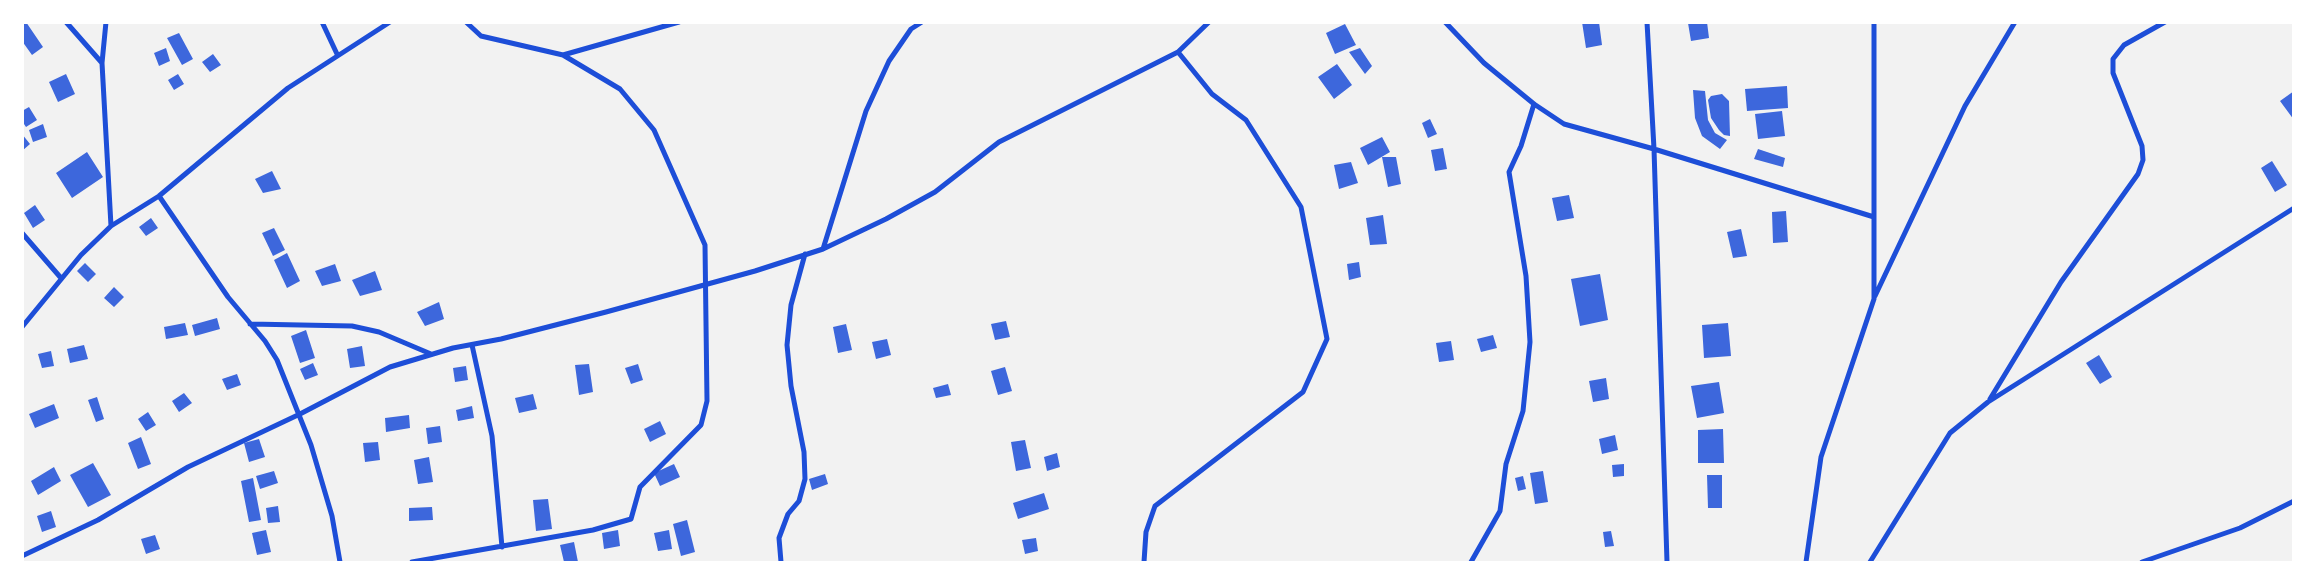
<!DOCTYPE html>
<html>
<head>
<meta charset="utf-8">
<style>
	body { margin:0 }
	#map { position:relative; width:2316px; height:585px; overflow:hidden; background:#f2f2f2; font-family:Karla,sans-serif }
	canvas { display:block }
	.frame { position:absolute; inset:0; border:24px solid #fff; pointer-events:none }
</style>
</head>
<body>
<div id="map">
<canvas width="2316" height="585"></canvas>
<div class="frame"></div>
</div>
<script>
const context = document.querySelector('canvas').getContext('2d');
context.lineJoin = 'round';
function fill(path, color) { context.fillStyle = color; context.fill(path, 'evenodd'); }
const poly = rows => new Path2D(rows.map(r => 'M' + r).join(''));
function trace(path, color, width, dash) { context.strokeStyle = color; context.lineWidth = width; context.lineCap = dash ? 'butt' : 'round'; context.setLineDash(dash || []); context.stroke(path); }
fill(poly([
	[22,22,26,22,43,47,32,55,22,41],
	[1582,22,1599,22,1602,45,1586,48],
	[1707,22,1709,38,1691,41,1688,23],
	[1345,24,1356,45,1335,54,1326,33],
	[179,33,193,59,182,65,167,38],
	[166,48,170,61,159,66,154,53],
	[1360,48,1372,66,1365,74,1349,52],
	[213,54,221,65,210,72,202,62],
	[1337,64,1352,85,1334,99,1318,77],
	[66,74,75,94,58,102,49,82],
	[178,74,184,84,174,90,168,80],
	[1787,86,1788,108,1747,111,1745,89],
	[1693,90,1705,91,1708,120,1715,133,1727,140,1720,149,1702,136,1695,118],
	[2294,91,2294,120,2280,101],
	[1722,94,1729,101,1730,136,1724,135,1719,130,1711,118,1708,100,1711,96],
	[29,107,37,120,26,127,22,121,22,111],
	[1782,111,1785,136,1758,139,1755,114],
	[1430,119,1437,134,1428,138,1422,123],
	[43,124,47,137,33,142,29,130],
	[22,134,30,144,22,151],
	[1382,137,1390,152,1368,165,1360,148],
	[1443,148,1447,169,1435,171,1431,150],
	[1758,149,1785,158,1783,167,1754,159],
	[87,152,103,177,72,198,56,173],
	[1382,157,1396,157,1401,184,1388,187],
	[2272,161,2287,185,2275,192,2261,168],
	[1351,162,1358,183,1339,189,1334,165],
	[272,171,281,189,263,193,255,179],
	[1569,195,1574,218,1557,221,1552,198],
	[35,205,45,220,33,228,24,213],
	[1786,211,1788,242,1773,243,1772,212],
	[1383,215,1387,244,1370,245,1366,218],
	[151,218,158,228,146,236,139,227],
	[274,228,285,250,273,256,262,233],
	[1741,229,1747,256,1733,258,1727,232],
	[287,253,300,281,287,288,274,260],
	[1359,262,1361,277,1349,280,1347,264],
	[85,263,96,274,88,282,77,271],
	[335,264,341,281,322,286,315,271],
	[375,271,382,290,360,296,352,280],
	[1600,274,1608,320,1580,326,1571,279],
	[114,287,124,297,114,307,104,298],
	[439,302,444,319,425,326,417,312],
	[217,318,220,329,195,336,192,325],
	[1006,321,1010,337,995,340,991,324],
	[185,323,188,335,166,339,164,327],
	[1728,323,1731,356,1704,358,1702,325],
	[846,324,852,350,838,353,833,327],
	[306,330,315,358,300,363,291,336],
	[1493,335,1497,348,1481,352,1477,339],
	[887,339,891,355,876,359,872,342],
	[1451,341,1454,360,1439,362,1436,343],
	[84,345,88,359,70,363,67,349],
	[362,346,365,366,350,368,347,349],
	[51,351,54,366,42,368,38,354],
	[2099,355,2112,377,2100,384,2086,363],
	[313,363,318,375,305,380,300,369],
	[589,364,593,392,579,395,575,365],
	[638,364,643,380,631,384,625,368],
	[466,366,468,380,455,382,453,368],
	[1005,367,1012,391,998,395,991,371],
	[237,374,241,385,227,390,222,379],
	[1606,378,1609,399,1593,402,1589,381],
	[1719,382,1724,413,1697,418,1691,386],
	[948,384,951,395,936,398,933,388],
	[184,393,192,403,179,412,172,401],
	[533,394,537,409,519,413,515,398],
	[97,397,104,419,96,422,88,400],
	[54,404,59,418,35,428,29,414],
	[472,406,474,418,458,421,456,410],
	[148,412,156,425,146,431,138,419],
	[409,415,410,428,386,432,385,418],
	[660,421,666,434,650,442,644,429],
	[440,426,442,442,428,444,426,428],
	[1723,429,1724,463,1698,463,1698,430],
	[1615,435,1618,450,1602,454,1599,439],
	[141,437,151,464,138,469,128,443],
	[259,439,265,457,249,462,244,443],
	[1025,440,1031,468,1016,471,1011,442],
	[378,442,380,460,365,462,363,443],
	[1057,453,1060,467,1047,471,1044,457],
	[429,457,433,482,418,484,414,460],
	[93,463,111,495,88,507,70,475],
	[674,464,680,477,660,486,654,473],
	[1624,464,1624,476,1613,477,1612,465],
	[54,467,61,481,38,495,31,481],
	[274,471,278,483,260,489,256,476],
	[1543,471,1548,502,1535,504,1530,473],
	[825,474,828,484,812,490,809,479],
	[1707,475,1722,475,1722,508,1708,508],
	[1523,476,1526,489,1518,491,1515,478],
	[253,478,261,520,249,522,241,481],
	[1044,493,1049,509,1018,519,1013,503],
	[548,499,552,529,536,531,533,500],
	[278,506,280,522,268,523,266,508],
	[432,507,433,520,409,521,409,508],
	[51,511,56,527,42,532,37,516],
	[687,520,695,552,681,556,673,524],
	[266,530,271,552,257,555,252,533],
	[618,530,620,546,604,549,602,533],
	[669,530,672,549,658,551,654,533],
	[1611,531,1614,546,1605,547,1603,532],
	[155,535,160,549,146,554,141,539],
	[1036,538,1038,551,1025,554,1022,540],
	[574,542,578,562,564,562,560,545]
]), '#3d67dc');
trace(poly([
	[66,22,102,63],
	[322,22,337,54],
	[1445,22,1484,63,1534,104,1564,124,1654,149,1874,217],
	[1647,22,1654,149,1667,562],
	[563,55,679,22],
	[159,196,228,297,265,341,277,360,311,445,332,516,340,562],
	[111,226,159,196,288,88,390,22],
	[22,233,61,278],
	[823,249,866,111,889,61,911,29,922,22],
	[1875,296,1965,106,2015,22],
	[250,324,352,326,379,332,431,354],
	[22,327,81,255,111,226,102,63,106,22],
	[472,345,492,436,502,547],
	[1990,399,2061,282,2138,174,2143,160,2142,146,2113,73,2113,59,2124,45,2165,22],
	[22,556,98,520,188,467,300,414,390,367,453,348,501,339,606,312,755,271,823,249,886,219,935,192,999,142,1178,52,1209,22],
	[412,562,593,530,631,519,640,487,701,425,707,401,705,245,654,130,620,89,563,55,481,36,466,22],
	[781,562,779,538,788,514,799,501,805,479,804,452,791,386,787,345,791,305,805,254],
	[1144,562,1146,532,1155,506,1303,392,1327,339,1301,207,1246,120,1212,94,1178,52],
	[1471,562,1500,511,1506,464,1523,411,1530,342,1526,276,1509,172,1521,146,1534,104],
	[1806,562,1821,457,1874,299,1874,22],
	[1870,562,1950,433,1988,402,2294,208],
	[2142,562,2240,528,2294,501]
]), '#1d4ed8', 5);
</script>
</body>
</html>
